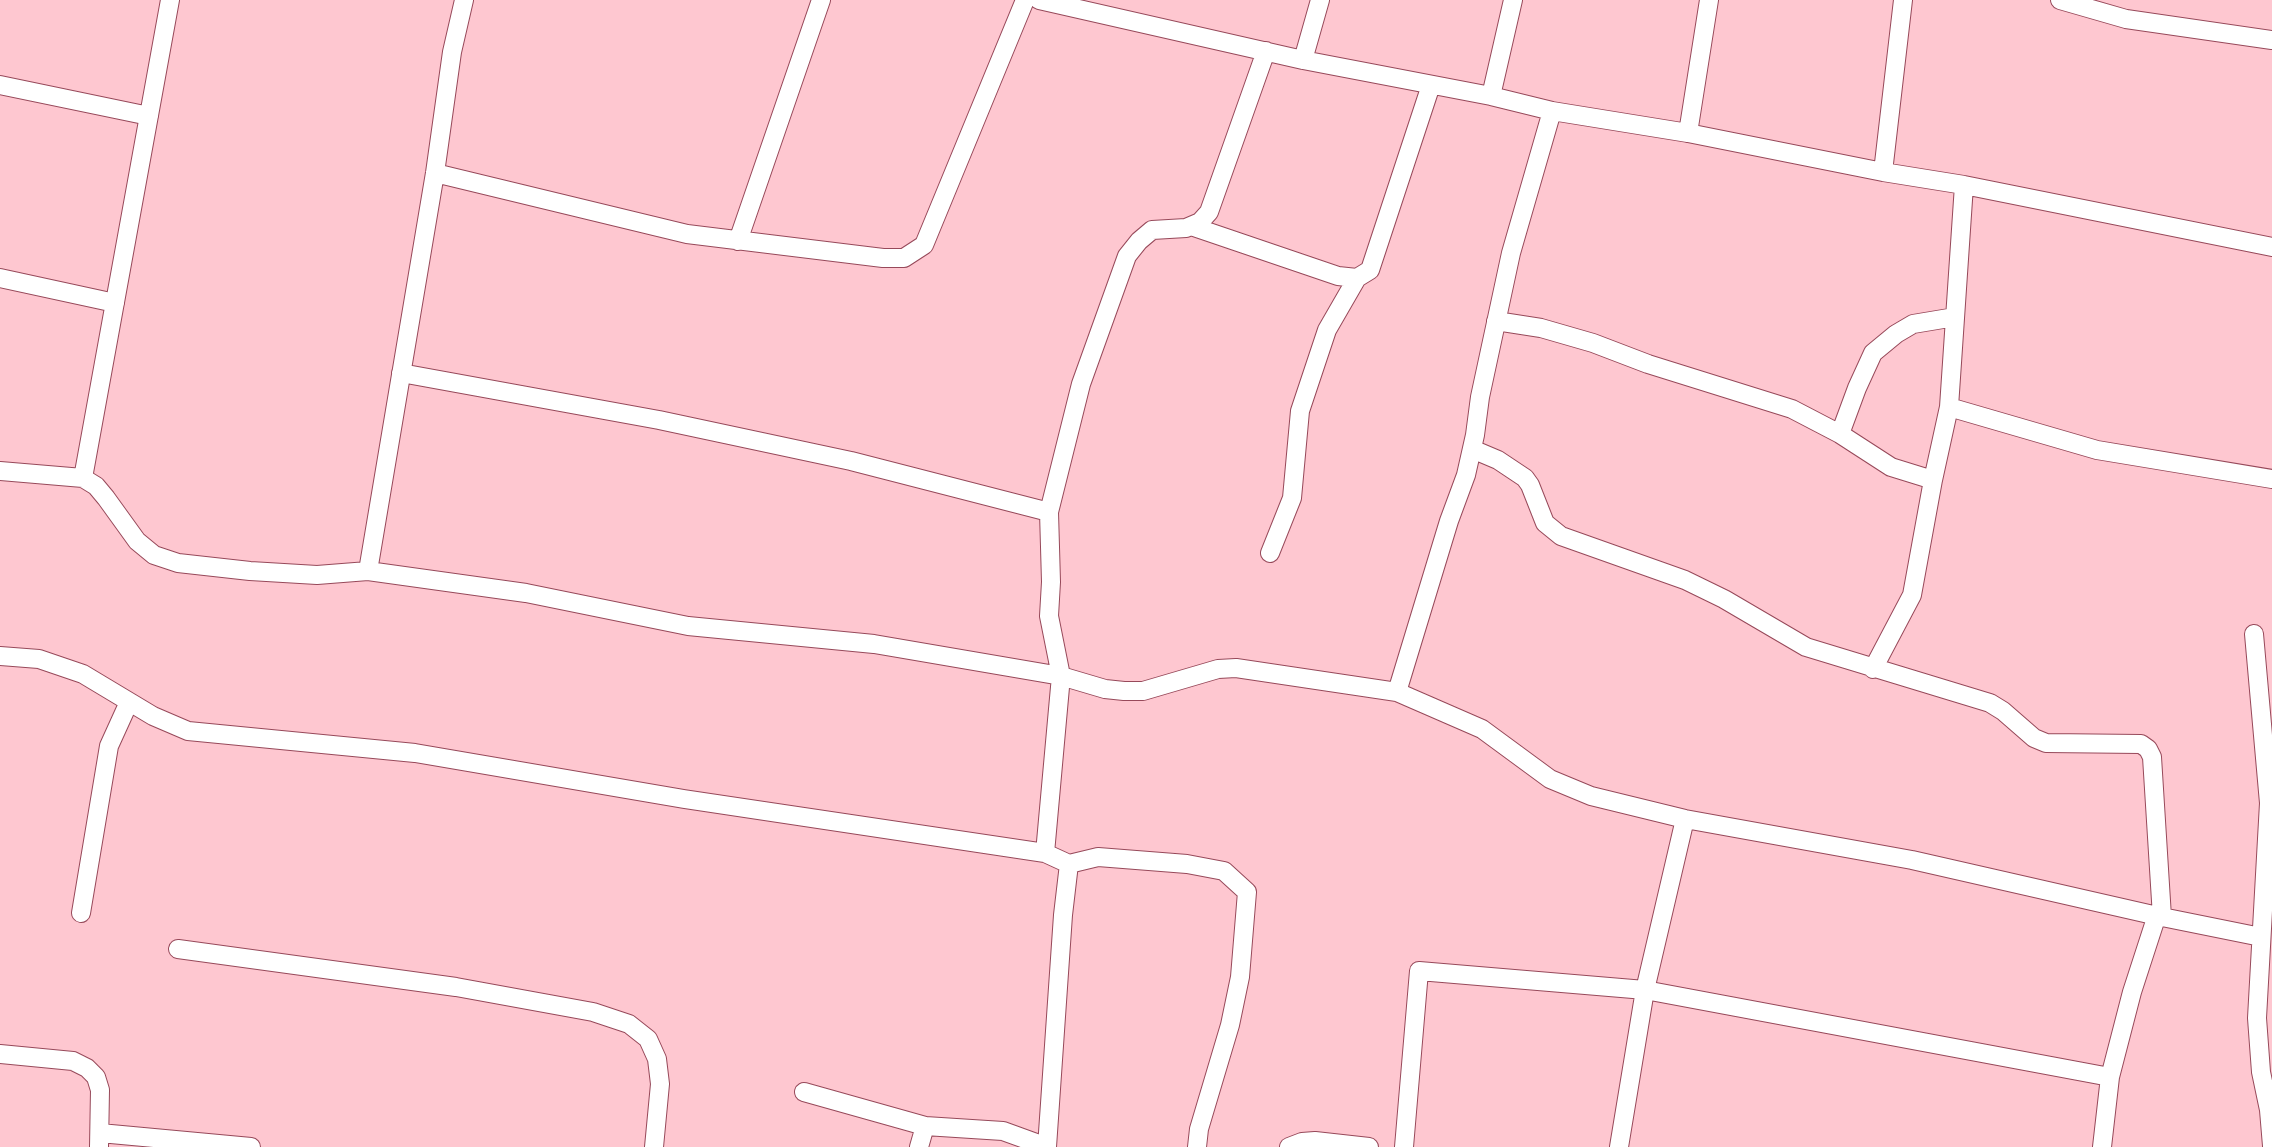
<!DOCTYPE html>
<html>
<head>
<meta charset="utf-8">
<style>
	body { margin:0 }
	canvas { display:block; background:#fec7d0 }
</style>
</head>
<body>
<canvas width="2272" height="1147"></canvas>
<script>
const context = document.querySelector('canvas').getContext('2d');
context.lineJoin = 'round';
const poly = rows => new Path2D(rows.map(r => 'M' + r).join(''));
function trace(path, color, width, dash) { context.strokeStyle = color; context.lineWidth = width; context.lineCap = dash ? 'butt' : 'round'; context.setLineDash(dash || []); context.stroke(path); }
const minor = poly([
	[1039,0,1303,60,1491,96,1552,111,1688,133,1883,172,1964,185,2272,247],
	[2060,0,2126,19,2272,40],
	[1303,60,1320,0],
	[0,85,149,116],
	[1491,96,1513,0],
	[1688,133,1709,0],
	[1883,172,1903,0],
	[435,173,687,234,883,258,904,258,924,245,1025,0],
	[1191,226,1338,276,1357,278,1370,270,1431,85],
	[738,241,821,0],
	[0,278,115,303],
	[1496,321,1541,328,1593,343,1648,364,1792,409,1840,434,1891,467,1933,480],
	[401,373,659,420,851,461,1049,512],
	[1949,407,2097,450,2272,479],
	[1840,434,1857,388,1873,353,1896,334,1913,324,1955,317],
	[1472,449,1498,460,1525,478,1530,485,1545,523,1561,536,1685,580,1724,599,1806,647,1990,703,2003,711,2034,738,2046,743,2141,744,2148,749,2152,757,2162,917],
	[0,471,83,478,96,486,106,498,137,541,154,555,178,563,250,571,317,575,368,571,526,593,688,626,874,644,1061,676,1105,689,1124,691,1143,691,1218,669,1236,668,1397,692,1482,729,1550,779,1591,796,1685,819,1912,860,2162,917,2261,937],
	[83,478,170,0],
	[1270,553,1292,498,1300,411,1327,330,1357,278],
	[368,571,435,173,452,52,464,0],
	[2254,634,2269,803,2257,1018,2261,1072,2269,1110,2272,1146],
	[0,656,39,659,83,674,153,716,188,731,415,753,684,799,1045,853,1069,864,1063,915,1047,1147],
	[1873,669,1912,595,1933,480,1949,407,1964,185],
	[1397,692,1449,521,1466,475,1475,435,1480,397,1511,253,1552,111],
	[1045,853,1061,676,1049,616,1051,582,1049,512,1081,384,1127,256,1139,241,1152,230,1186,228,1200,222,1209,212,1266,51],
	[1069,864,1098,857,1187,864,1224,871,1247,892,1240,977,1230,1025,1199,1129,1197,1147],
	[81,913,109,746,129,702],
	[178,949,456,987,593,1012,629,1024,648,1039,657,1059,660,1084,654,1147],
	[0,1054,73,1061,87,1068,96,1077,100,1090,99,1147],
	[804,1092,925,1126,1003,1131,1047,1147],
	[100,1133,251,1147],
	[919,1147,925,1126],
	[1289,1147,1302,1142,1315,1141,1369,1147],
	[1404,1147,1419,971,1645,990,2110,1077],
	[1619,1147,1645,990,1685,819],
	[2102,1147,2110,1077,2132,992,2157,915]
]);
trace(minor, '#97495a', 20);
trace(minor, '#fff', 18);
</script>
</body>
</html>
